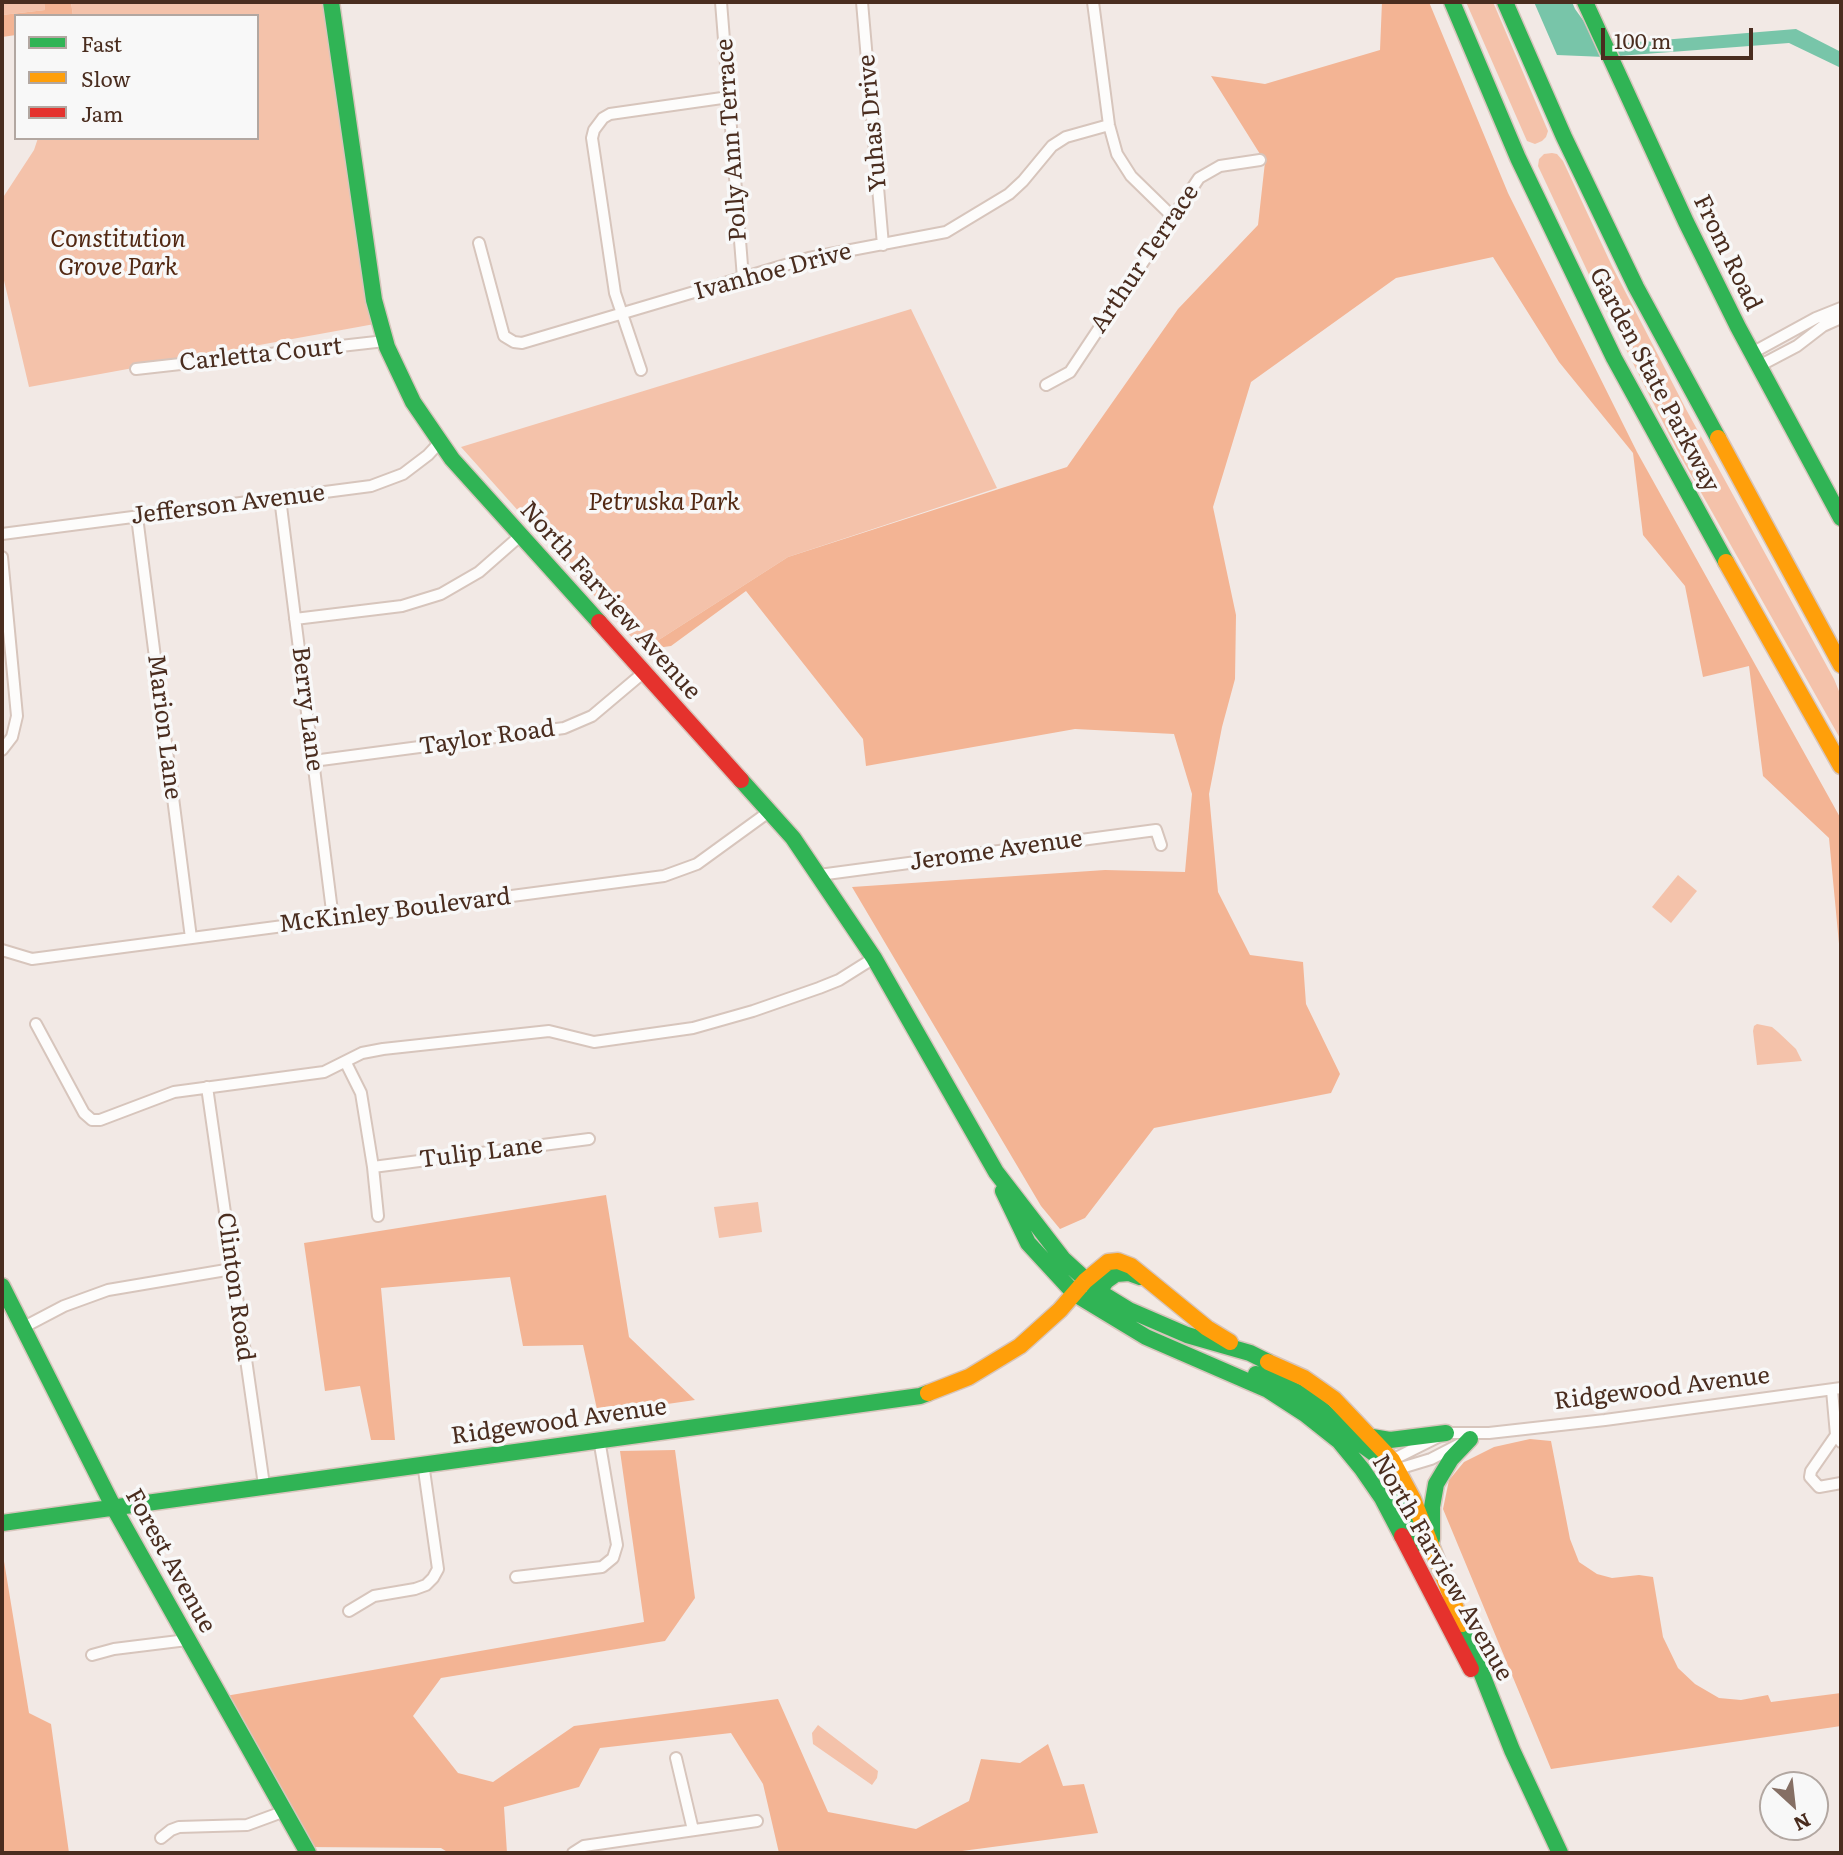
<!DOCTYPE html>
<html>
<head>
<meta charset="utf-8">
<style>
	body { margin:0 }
	#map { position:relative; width:1843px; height:1855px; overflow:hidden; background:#f2e9e5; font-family:Literata,serif }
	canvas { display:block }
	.frame { position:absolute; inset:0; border:4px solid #4a2d1f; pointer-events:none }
	.legend { position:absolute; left:14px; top:14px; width:245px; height:126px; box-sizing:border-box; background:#f8f8f8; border:2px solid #b2a7a1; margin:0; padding:9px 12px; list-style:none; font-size:21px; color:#4a2d1f }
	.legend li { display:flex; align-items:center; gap:14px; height:35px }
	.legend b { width:35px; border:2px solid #b2a7a1 }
	.north { position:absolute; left:1759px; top:1771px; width:70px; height:70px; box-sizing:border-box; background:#f8f8f8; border:2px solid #b2a7a1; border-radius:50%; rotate:153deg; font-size:19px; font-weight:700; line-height:28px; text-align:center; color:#4a2d1f }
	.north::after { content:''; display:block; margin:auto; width:24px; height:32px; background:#856f64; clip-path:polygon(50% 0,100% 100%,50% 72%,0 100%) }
	.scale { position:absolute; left:1601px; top:28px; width:152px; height:32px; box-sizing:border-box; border:4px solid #4a2d1f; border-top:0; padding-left:9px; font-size:21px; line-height:24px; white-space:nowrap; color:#4a2d1f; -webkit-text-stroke:5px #f8f8f8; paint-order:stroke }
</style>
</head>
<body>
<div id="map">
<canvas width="1843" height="1855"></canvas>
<div class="frame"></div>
<ul class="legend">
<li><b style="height:9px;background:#30b455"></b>Fast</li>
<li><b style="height:9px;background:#ff9f0a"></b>Slow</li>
<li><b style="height:9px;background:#e5322d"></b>Jam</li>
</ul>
<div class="north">N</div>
<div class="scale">100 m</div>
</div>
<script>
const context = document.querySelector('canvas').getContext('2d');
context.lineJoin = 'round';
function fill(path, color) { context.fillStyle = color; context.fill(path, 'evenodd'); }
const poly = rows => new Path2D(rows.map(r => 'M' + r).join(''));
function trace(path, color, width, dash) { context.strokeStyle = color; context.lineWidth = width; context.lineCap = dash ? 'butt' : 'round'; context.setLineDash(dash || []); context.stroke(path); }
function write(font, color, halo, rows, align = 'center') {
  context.font = font + ' Literata,serif'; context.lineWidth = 7; context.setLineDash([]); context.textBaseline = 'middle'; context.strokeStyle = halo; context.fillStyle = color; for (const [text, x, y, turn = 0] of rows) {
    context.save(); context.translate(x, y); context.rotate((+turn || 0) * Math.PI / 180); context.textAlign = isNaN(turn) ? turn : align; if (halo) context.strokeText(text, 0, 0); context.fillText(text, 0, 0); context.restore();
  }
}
fill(poly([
	[2,2,44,2,45,10,2,15],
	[71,2,331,2,380,323,29,387,2,272,2,199,34,150,38,138,257,138,257,16,73,16],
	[1466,2,1493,2,1548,131,1546,137,1542,141,1535,144,1527,141],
	[1552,153,1557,154,1563,161,1612,266,1687,411,1834,679,1841,696,1841,740,1677,450,1599,296,1538,166,1539,159,1544,154],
	[911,309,997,488,788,557,643,650,461,447],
	[1678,875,1697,891,1671,923,1652,907],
	[1757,1024,1772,1027,1778,1032,1796,1049,1802,1061,1757,1065,1753,1031,1754,1026],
	[758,1202,762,1232,719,1238,714,1207],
	[818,1725,878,1771,877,1778,872,1785,813,1744,812,1733]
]), '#f4c2aa');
fill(poly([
	[44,2,71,2,73,16,16,16,16,35,2,37,2,15,45,10],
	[1382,2,1429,2,1508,193,1637,452,1841,819,1841,965,1829,838,1763,776,1749,666,1703,677,1685,586,1643,535,1633,453,1559,362,1493,257,1396,278,1251,382,1213,507,1236,615,1235,679,1222,727,1209,794,1218,892,1250,955,1303,962,1306,1004,1340,1074,1331,1093,1154,1128,1085,1218,1060,1229,1041,1206,852,887,1105,870,1185,872,1192,794,1174,734,1075,729,866,766,863,739,746,591,671,646,643,650,788,557,1067,467,1178,309,1258,225,1265,162,1211,76,1265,84,1380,50],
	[606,1195,629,1337,695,1400,598,1414,583,1345,523,1346,510,1277,381,1288,395,1440,371,1440,360,1386,325,1391,304,1243],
	[1530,1439,1551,1441,1570,1539,1579,1562,1597,1574,1612,1578,1639,1575,1653,1577,1663,1637,1678,1668,1695,1684,1719,1698,1741,1700,1768,1695,1771,1702,1841,1693,1841,1726,1551,1769,1443,1509,1449,1480,1464,1462,1494,1447],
	[675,1450,695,1598,665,1641,441,1678,413,1716,458,1773,493,1782,574,1726,778,1699,828,1812,916,1829,969,1801,981,1759,1020,1763,1048,1744,1063,1786,1084,1784,1098,1833,947,1853,779,1853,763,1784,731,1733,600,1748,579,1787,504,1807,507,1853,449,1853,441,1848,305,1847,220,1697,644,1622,620,1451],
	[2,1549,29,1713,51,1724,69,1853,2,1853]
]), '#f3b494');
fill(poly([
	[1534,2,1572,2,1575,9,1601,45,1796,29,1841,52,1841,68,1789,43,1605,57,1557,55]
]), '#78c5a9');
const street = poly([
	[721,2,743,278],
	[862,2,883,245],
	[1093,2,1109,125,1117,154,1131,176,1173,217],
	[479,243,504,336,514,342,522,343,809,258,946,232,1009,194,1023,181,1052,146,1066,137,1109,125],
	[1752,353,1816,318,1841,308],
	[1759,366,1797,346,1823,326,1841,318],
	[136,369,385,341],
	[641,370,615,293,592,138,594,130,603,118,610,114,729,97],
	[1046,385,1070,372,1199,178,1220,166,1260,160],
	[280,498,333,919],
	[137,517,191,938],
	[2,534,371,486,403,474,428,455,441,441],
	[2,557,17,716,12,737,2,750],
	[295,619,402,606,441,594,479,572,520,536],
	[313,761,564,728,592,716,643,673],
	[819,875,1156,830,1161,845],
	[2,950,32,959,664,876,697,864,770,811],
	[36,1024,84,1113,92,1120,100,1120,174,1092,324,1072,362,1053,383,1049,549,1031,594,1042,693,1028,753,1011,819,988,839,980,874,958],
	[346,1063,361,1093,373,1167,378,1216],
	[207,1087,264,1485],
	[373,1167,589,1139],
	[24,1327,64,1306,108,1290,232,1269],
	[1832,1390,1836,1435,1841,1442],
	[1836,1435,1811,1471,1810,1477,1819,1487,1841,1483],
	[1392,1460,1446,1433,1489,1433,1605,1420,1841,1388],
	[1398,1469,1431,1459,1460,1444],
	[516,1577,602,1567,613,1558,617,1545,599,1439],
	[349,1611,374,1596,415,1589,426,1585,433,1578,438,1569,423,1463],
	[92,1655,114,1649,187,1640],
	[676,1758,693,1830],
	[161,1838,171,1830,179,1827,247,1825,285,1811],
	[573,1853,584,1846,757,1821]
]);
const fast = poly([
	[331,2,374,300,387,347,413,402,452,459,599,622],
	[1452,2,1518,158,1614,358,1726,562],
	[1505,2,1564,137,1636,287,1718,438],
	[1585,2,1686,222,1738,327,1841,518],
	[741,780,793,838,874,958,996,1172,1063,1259,1098,1291,1129,1310,1187,1335,1250,1353,1268,1362],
	[1003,1191,1028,1243,1075,1294,1146,1337,1268,1390,1305,1414,1339,1441,1362,1469,1382,1498,1402,1536],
	[2,1286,114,1508,308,1853],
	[1094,1299,1106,1281,1116,1274,1129,1273,1140,1277],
	[1256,1374,1280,1383,1310,1399,1358,1442,1390,1465],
	[1372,1437,1390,1440,1446,1433],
	[1392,1469,1397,1497,1415,1544],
	[2,1523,920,1396,928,1393],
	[1432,1539,1432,1507,1436,1484,1451,1459,1470,1439],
	[1462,1624,1512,1750,1560,1853]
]);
const slow = poly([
	[1718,438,1841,665],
	[1726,562,1841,766],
	[1268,1362,1304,1378,1334,1399,1392,1460,1413,1499,1462,1624],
	[928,1393,969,1377,1020,1346,1060,1310,1085,1281,1108,1262,1118,1261,1131,1266,1207,1328,1230,1342]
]);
const jam = poly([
	[599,622,741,780],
	[1402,1536,1471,1669]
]);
trace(street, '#d7c5bc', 14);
trace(fast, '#d7c5bc', 19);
trace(slow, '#d7c5bc', 19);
trace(jam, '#d7c5bc', 19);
trace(street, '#fdfcfb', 10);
trace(fast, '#30b455', 16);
trace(slow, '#ff9f0a', 16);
trace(jam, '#e5322d', 16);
write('24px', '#4a2d1f', '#f8f8f8', [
	["Yuhas Drive",873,123,-95],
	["Polly Ann Terrace",732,140,-94],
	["From Road",1727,253,64],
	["Arthur Terrace",1145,259,-56],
	["Ivanhoe Drive",773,272,-15],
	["Carletta Court",261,355,-6],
	["Garden State Parkway",1654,380,62],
	["Jefferson Avenue",228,505,-7],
	["North Farview Avenue",610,601,48],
	["Berry Lane",307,709,83],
	["Marion Lane",164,727,83],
	["Taylor Road",487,738,-8],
	["Jerome Avenue",996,851,-8],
	["McKinley Boulevard",395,911,-7],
	["Tulip Lane",481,1153,-7],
	["Clinton Road",235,1287,82],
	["Ridgewood Avenue",1662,1389,-7],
	["Ridgewood Avenue",559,1422,-8],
	["Forest Avenue",170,1561,61],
	["North Farview Avenue",1442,1568,60]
]);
write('italic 24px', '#522812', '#f8f8f8', [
	["Constitution",118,240],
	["Grove Park",118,268],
	["Petruska Park",664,503]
]);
</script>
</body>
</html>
